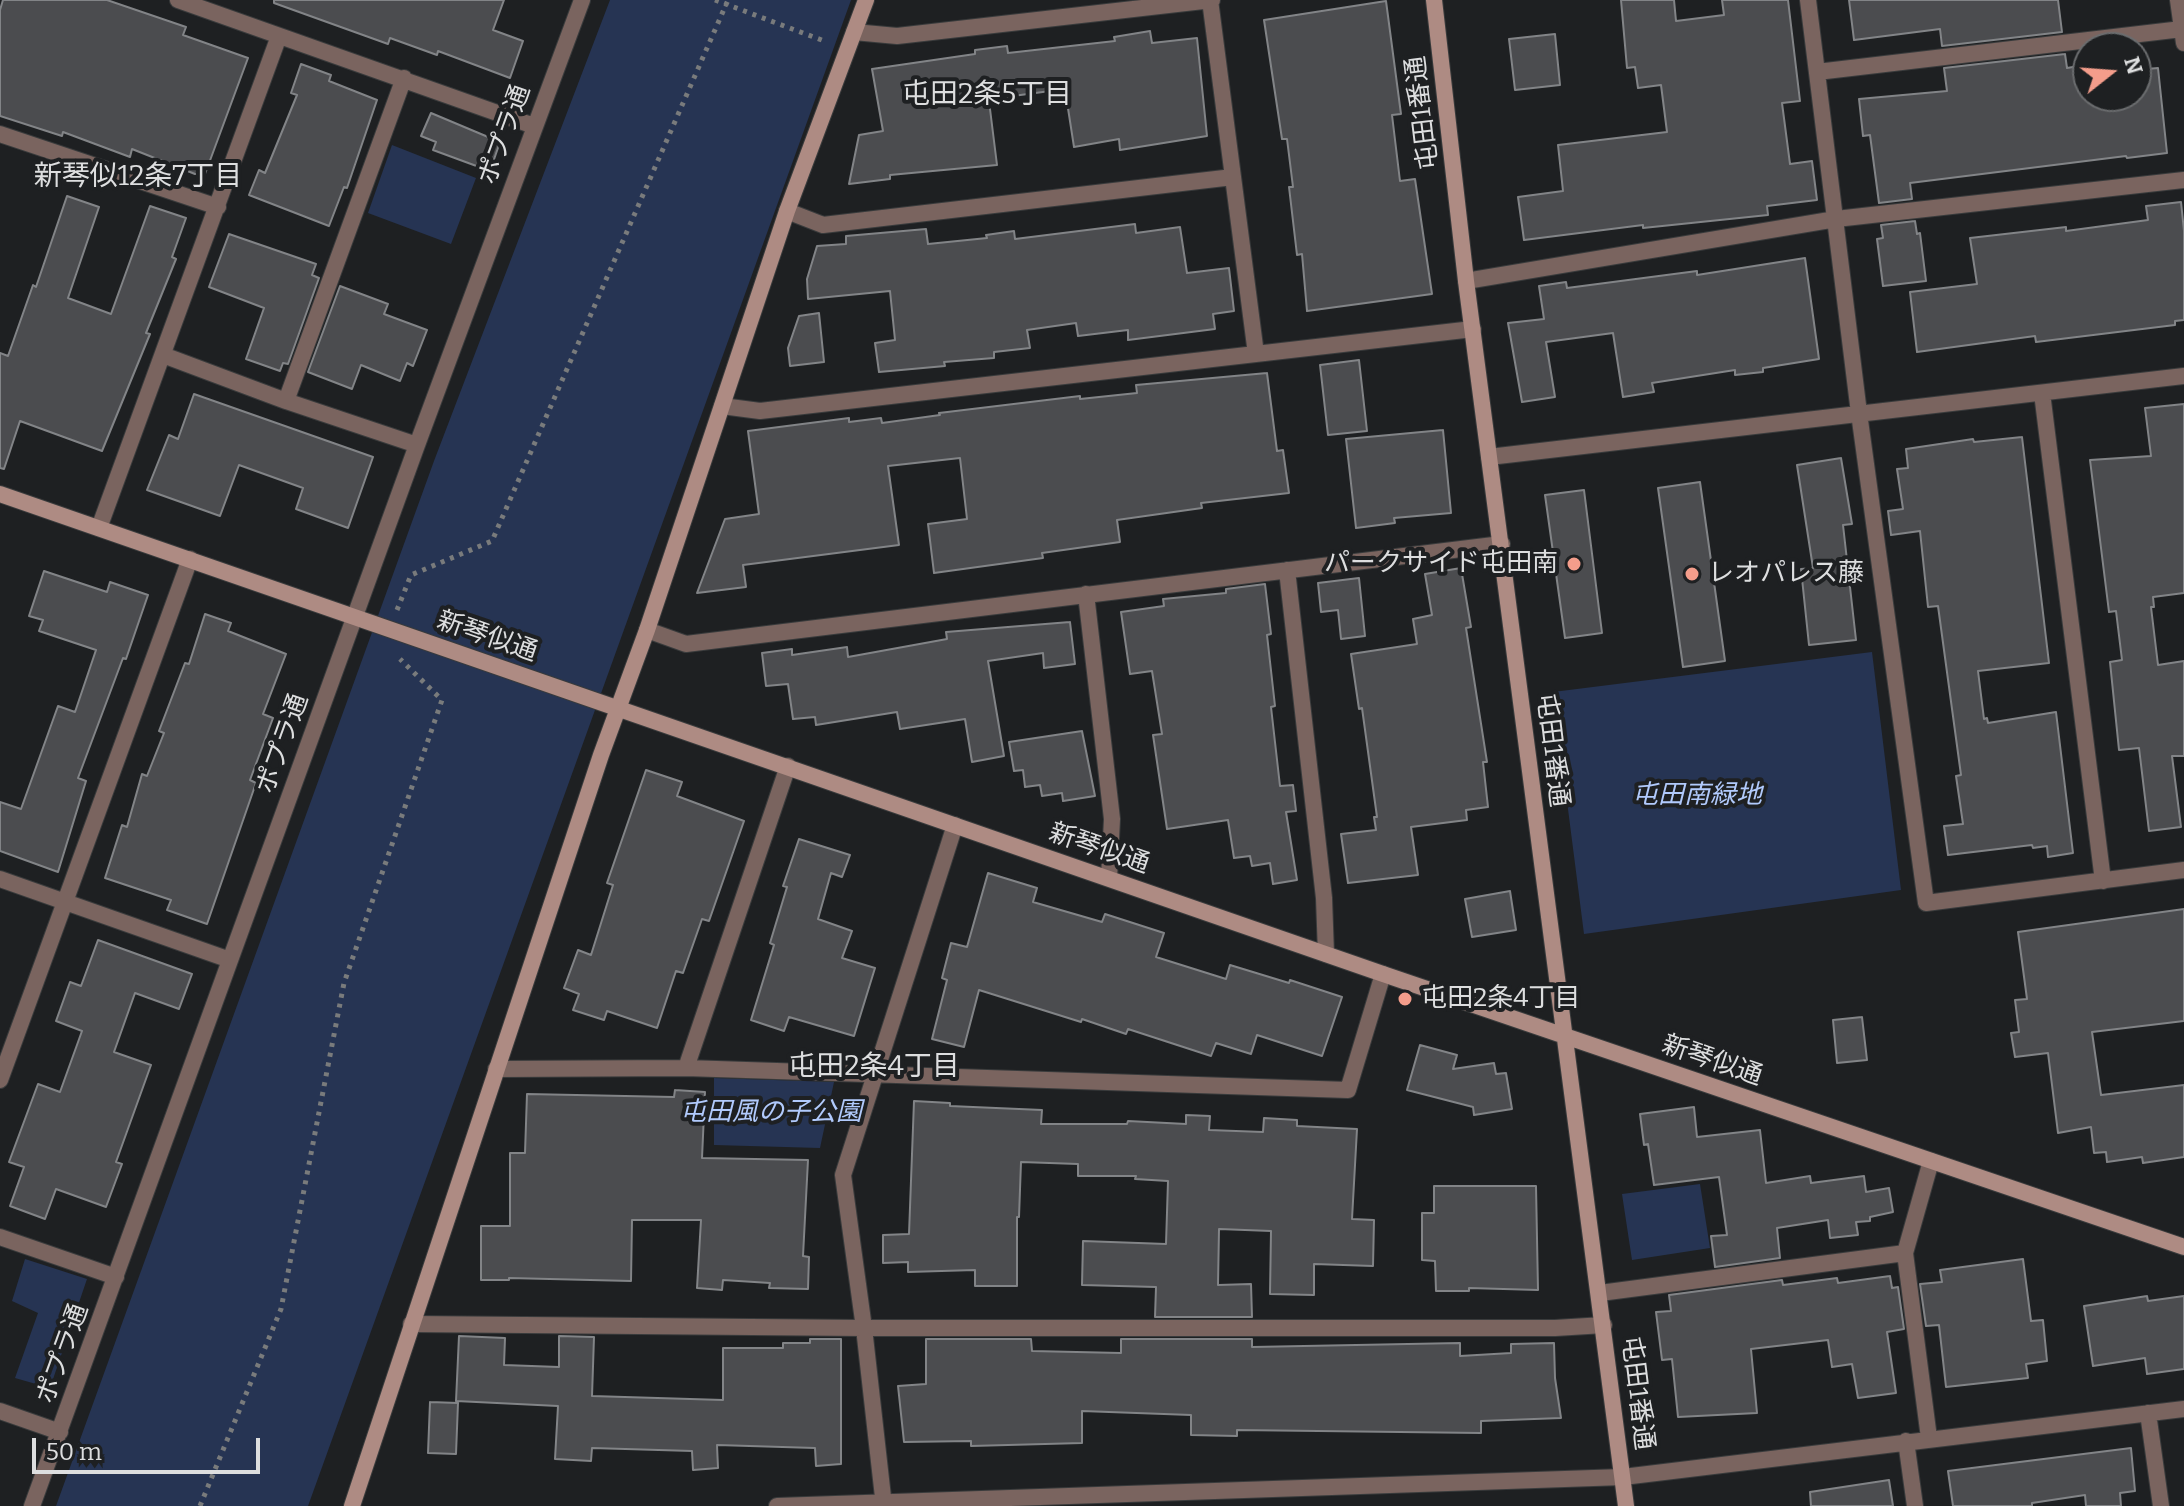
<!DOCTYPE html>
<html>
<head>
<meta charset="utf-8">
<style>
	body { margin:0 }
	#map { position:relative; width:2184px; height:1506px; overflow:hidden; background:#1e2022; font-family:Bitter,serif }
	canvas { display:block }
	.north { position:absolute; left:2072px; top:32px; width:80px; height:80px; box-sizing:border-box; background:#1e2022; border:2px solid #6a6c6e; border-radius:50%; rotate:73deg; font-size:22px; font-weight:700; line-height:32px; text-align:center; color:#dddedf }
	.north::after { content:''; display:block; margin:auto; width:28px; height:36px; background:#f49d8b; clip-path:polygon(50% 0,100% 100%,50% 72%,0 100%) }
	.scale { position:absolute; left:32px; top:1438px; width:228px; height:36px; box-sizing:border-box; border:4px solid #dddedf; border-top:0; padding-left:10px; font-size:24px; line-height:28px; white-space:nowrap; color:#dddedf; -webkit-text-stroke:6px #1e2022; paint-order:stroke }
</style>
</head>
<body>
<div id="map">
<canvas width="2184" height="1506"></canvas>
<div class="north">N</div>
<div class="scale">50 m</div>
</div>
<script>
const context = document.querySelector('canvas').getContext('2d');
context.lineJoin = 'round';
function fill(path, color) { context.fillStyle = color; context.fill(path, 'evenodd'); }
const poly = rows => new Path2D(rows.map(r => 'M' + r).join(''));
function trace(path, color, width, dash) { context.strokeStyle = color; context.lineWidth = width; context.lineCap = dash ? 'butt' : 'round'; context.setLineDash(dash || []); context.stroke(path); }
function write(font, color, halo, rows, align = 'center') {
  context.font = font + ' Bitter,"Noto Sans JP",serif'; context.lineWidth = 8; context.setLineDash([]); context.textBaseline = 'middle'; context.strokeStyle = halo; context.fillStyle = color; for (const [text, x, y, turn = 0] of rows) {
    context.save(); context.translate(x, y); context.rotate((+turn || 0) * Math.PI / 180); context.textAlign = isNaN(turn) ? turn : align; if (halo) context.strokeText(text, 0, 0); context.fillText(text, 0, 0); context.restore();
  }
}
fill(poly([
	[610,0,851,0,308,1506,56,1506,434,461],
	[392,145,476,178,451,244,368,213],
	[1872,652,1901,890,1584,934,1553,692],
	[714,1078,834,1082,820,1148,714,1145],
	[1700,1184,1710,1248,1632,1260,1622,1194],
	[25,1259,87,1279,50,1388,15,1378,38,1313,12,1301]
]), '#263453');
const building = poly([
	[3,0,107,0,186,27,183,35,248,58,205,174,195,174,132,149,130,157,63,132,62,136,0,116,0,10,3,0],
	[274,0,504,0,493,30,523,41,510,78,438,51,437,55,390,38,388,44,274,3,274,0],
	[1621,0,1674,0,1676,21,1724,15,1722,0,1788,0,1800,101,1782,103,1790,164,1812,161,1817,200,1767,206,1768,215,1643,228,1643,225,1524,240,1518,197,1563,191,1558,145,1667,132,1661,85,1638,88,1635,67,1627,68,1621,0],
	[1849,0,2058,0,2062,32,1942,46,1940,29,1854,40,1849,0],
	[1386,1,1401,114,1392,115,1400,181,1415,179,1432,294,1307,311,1302,254,1297,255,1289,187,1293,187,1287,139,1282,139,1264,20,1386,1],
	[1150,31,1152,43,1197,38,1207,136,1120,150,1119,139,1074,147,1065,89,1013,96,989,101,997,165,890,175,890,179,849,184,859,135,883,131,872,69,975,54,975,50,1007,46,1008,53,1115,41,1114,37,1150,31],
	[1555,34,1560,85,1515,90,1509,39,1555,34],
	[2065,54,2067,68,2079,66,2082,96,2136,96,2136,70,2158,68,2167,153,2127,158,2126,156,1910,183,1912,199,1879,203,1870,135,1863,136,1859,99,1947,91,1944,68,2065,54],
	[301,64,331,75,329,81,377,100,347,188,344,187,329,226,249,195,259,170,265,173,297,95,291,93,301,64],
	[431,113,500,142,490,171,433,150,436,142,421,136,431,113],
	[67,196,99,207,68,298,111,314,150,206,186,218,172,257,176,259,146,333,150,334,102,451,20,421,4,469,0,468,0,353,8,356,33,285,36,287,67,196],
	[2181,202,2184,231,2184,320,2175,321,2175,325,2036,342,2035,336,1917,352,1910,292,1977,284,1970,238,2066,227,2066,231,2148,220,2146,206,2181,202],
	[1915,221,1917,234,1920,233,1926,281,1883,286,1877,239,1883,238,1881,225,1915,221],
	[1135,224,1136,233,1180,227,1187,273,1229,268,1234,311,1213,314,1215,329,1128,340,1128,330,1078,336,1076,323,1027,330,1030,348,994,352,994,358,944,362,945,366,879,372,875,343,895,340,890,291,808,299,807,279,817,246,846,244,846,236,926,229,928,244,987,238,986,235,1014,231,1015,239,1135,224],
	[229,234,316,264,312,275,319,278,288,364,283,363,280,371,246,359,264,308,209,287,229,234],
	[1805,258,1819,359,1763,368,1763,372,1735,375,1735,370,1652,383,1654,392,1623,397,1613,333,1546,342,1555,397,1522,402,1508,323,1544,319,1539,286,1566,282,1567,288,1697,271,1697,275,1805,258],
	[340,286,388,304,384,314,427,330,413,366,407,363,400,381,361,365,352,389,308,372,340,286],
	[819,313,824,362,790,366,788,348,799,316,819,313],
	[1359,360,1367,431,1328,435,1320,365,1359,360],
	[1267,373,1277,451,1283,450,1289,493,1201,503,1202,508,1117,520,1120,542,1042,553,1043,558,934,573,928,524,967,519,960,458,888,466,899,545,743,565,746,587,697,593,725,519,759,514,748,431,849,418,849,422,881,418,882,423,940,415,939,413,1080,396,1080,399,1137,393,1136,385,1267,373],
	[194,394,373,457,348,528,296,509,303,488,239,465,220,516,147,490,169,435,178,439,194,394],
	[2184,404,2184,593,2153,597,2154,607,2151,607,2158,665,2184,661,2184,756,2172,756,2181,827,2149,831,2139,748,2119,750,2110,662,2122,660,2116,611,2109,612,2090,460,2151,456,2145,408,2184,404],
	[1443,430,1451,513,1394,518,1395,523,1356,528,1346,439,1443,430],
	[2022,437,2049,663,1978,671,1984,719,1987,718,1988,723,2056,712,2073,853,2048,857,2047,846,2033,848,2032,845,1948,855,1944,826,1963,824,1956,776,1961,775,1938,606,1928,607,1920,531,1891,535,1888,511,1903,509,1897,469,1908,468,1906,449,1973,439,1974,442,2022,437],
	[1841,458,1852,524,1843,525,1856,640,1809,645,1801,569,1813,568,1797,465,1841,458],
	[1700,482,1725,661,1683,667,1658,488,1700,482],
	[1584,490,1602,633,1565,638,1545,495,1584,490],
	[1461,568,1471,627,1466,628,1487,762,1483,762,1488,807,1466,810,1467,820,1411,827,1418,875,1348,883,1341,834,1376,830,1374,817,1377,817,1362,708,1359,709,1351,654,1417,644,1413,619,1432,615,1425,574,1461,568],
	[44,571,107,592,110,582,148,595,126,659,123,658,78,778,86,781,58,872,0,851,0,802,21,809,58,706,75,712,96,650,39,631,43,620,29,616,44,571],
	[1359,578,1365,636,1341,639,1338,610,1321,612,1318,583,1359,578],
	[1265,584,1271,634,1267,635,1275,706,1271,707,1280,786,1293,785,1296,811,1286,812,1297,880,1273,884,1270,863,1252,866,1250,856,1234,858,1228,820,1167,829,1153,735,1162,734,1152,671,1130,674,1121,612,1164,606,1163,599,1226,593,1226,589,1265,584],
	[205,614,231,623,228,631,286,654,263,714,273,718,250,780,256,783,207,924,167,910,171,900,105,878,122,825,127,827,142,774,147,776,164,733,159,731,185,663,189,664,205,614],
	[1070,622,1075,664,1044,668,1043,653,988,661,1004,756,972,762,965,719,900,729,897,712,816,725,815,717,793,719,788,684,766,686,762,653,792,649,792,655,847,647,848,657,947,639,946,632,1070,622],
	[1082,731,1095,796,1063,801,1062,793,1042,796,1040,785,1025,787,1023,770,1014,771,1009,742,1082,731],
	[646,770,682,782,677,796,744,821,709,921,702,919,683,973,676,971,657,1028,607,1011,604,1020,573,1010,579,994,564,988,578,950,591,955,613,885,607,883,646,770],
	[799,839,850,855,842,877,831,873,818,919,852,931,842,958,875,968,854,1036,789,1017,784,1031,751,1020,774,945,770,943,787,887,783,886,799,839],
	[988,873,1037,888,1033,902,1102,922,1105,914,1164,933,1156,957,1226,979,1230,965,1289,983,1290,980,1342,997,1322,1056,1257,1035,1251,1054,1216,1043,1211,1056,1128,1029,1126,1034,1082,1019,1081,1022,979,990,964,1047,932,1039,947,980,942,978,951,943,967,947,988,873],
	[1510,891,1516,930,1472,937,1465,899,1510,891],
	[2184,909,2184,1021,2092,1032,2101,1095,2184,1085,2184,1157,2143,1163,2142,1157,2107,1162,2106,1152,2094,1153,2091,1127,2058,1133,2048,1053,2015,1057,2011,1033,2019,1032,2015,1000,2027,999,2018,932,2184,909],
	[98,940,192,974,179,1009,135,993,114,1052,151,1065,116,1162,122,1164,106,1207,56,1189,45,1219,10,1206,24,1167,9,1162,38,1084,60,1092,82,1031,56,1021,70,982,81,986,98,940],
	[1862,1017,1867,1060,1837,1063,1833,1020,1862,1017],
	[1420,1045,1457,1055,1453,1069,1494,1063,1496,1074,1506,1073,1512,1109,1474,1115,1473,1107,1407,1090,1420,1045],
	[675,1090,705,1092,702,1158,808,1160,803,1256,809,1257,808,1289,769,1288,770,1283,723,1280,722,1290,697,1288,701,1220,632,1220,631,1281,509,1278,509,1280,481,1280,481,1226,510,1226,510,1153,525,1153,527,1094,674,1097,675,1090],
	[914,1101,950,1103,950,1106,1042,1110,1041,1124,1127,1124,1128,1121,1186,1124,1186,1115,1210,1116,1209,1130,1263,1132,1264,1118,1297,1120,1297,1126,1357,1129,1352,1219,1374,1220,1373,1266,1314,1264,1314,1295,1270,1294,1271,1231,1219,1229,1218,1285,1251,1284,1252,1317,1155,1317,1156,1287,1082,1285,1083,1241,1166,1244,1168,1181,1135,1179,1136,1176,1078,1176,1078,1164,1021,1162,1019,1217,1017,1217,1017,1286,975,1286,975,1270,908,1272,908,1262,883,1263,883,1235,909,1234,914,1101],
	[1694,1107,1697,1137,1760,1130,1766,1183,1810,1176,1811,1183,1864,1176,1866,1192,1889,1188,1893,1212,1870,1217,1870,1221,1856,1222,1858,1235,1830,1238,1828,1220,1777,1228,1780,1258,1715,1267,1711,1236,1727,1235,1719,1177,1654,1185,1648,1144,1644,1145,1640,1114,1694,1107],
	[1434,1186,1536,1186,1538,1290,1469,1288,1469,1291,1436,1291,1435,1261,1422,1260,1422,1213,1434,1213,1434,1186],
	[2023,1259,2031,1321,2043,1320,2047,1361,2026,1364,2028,1378,1946,1387,1939,1325,1926,1326,1920,1284,1942,1282,1940,1270,2023,1259],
	[1890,1276,1892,1288,1898,1287,1904,1329,1887,1332,1896,1393,1858,1398,1852,1364,1832,1367,1828,1340,1751,1349,1757,1413,1678,1417,1672,1359,1662,1360,1656,1312,1671,1311,1669,1295,1782,1280,1783,1285,1837,1278,1838,1283,1890,1276],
	[2147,1296,2148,1301,2184,1296,2184,1369,2147,1374,2145,1358,2093,1366,2084,1306,2147,1296],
	[459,1336,505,1338,504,1365,559,1367,559,1336,594,1337,592,1396,723,1400,723,1348,783,1348,783,1343,810,1343,810,1339,841,1339,841,1464,816,1466,815,1448,717,1445,718,1468,693,1470,692,1451,592,1448,591,1461,555,1459,558,1406,456,1401,459,1336],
	[926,1339,1031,1339,1032,1351,1121,1353,1121,1339,1252,1339,1252,1347,1460,1343,1460,1356,1511,1353,1511,1344,1554,1343,1555,1378,1561,1418,1481,1421,1481,1433,1237,1430,1237,1436,1191,1435,1191,1415,1082,1411,1082,1443,971,1446,971,1441,904,1442,898,1386,926,1384,926,1339],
	[430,1402,458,1403,456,1454,428,1453,430,1402],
	[2131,1448,2135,1491,2120,1493,2121,1506,2086,1506,2085,1495,2032,1503,2032,1506,1953,1506,1948,1471,2131,1448],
	[1889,1480,1893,1506,1811,1506,1810,1492,1889,1480]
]);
fill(building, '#4b4c4f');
trace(building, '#828487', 2);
const street = poly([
	[178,0,534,126],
	[1210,0,1256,354],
	[1808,0,1859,413,1926,903,2184,870],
	[2178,0,2184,43],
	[854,32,897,36,1212,0],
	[1817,72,2182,29],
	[0,134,218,207],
	[787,211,823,225,1233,177],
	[1466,281,1836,219,2184,180],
	[163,355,286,401,417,445],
	[2042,393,2103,881],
	[286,401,404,78],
	[722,406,760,411,1473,329],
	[1489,457,2184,376],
	[99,528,279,36],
	[1287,570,1324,898,1326,954],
	[1086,594,1112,819,1109,878],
	[647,630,686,644,1502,544],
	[0,879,230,960],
	[686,1068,788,766],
	[496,1069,686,1068,1348,1090,1383,974],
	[0,1080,190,559],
	[0,1237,116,1277],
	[1600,1293,1905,1253],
	[411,1324,864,1328,1555,1328,1604,1325],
	[0,1411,60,1432],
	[2148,1413,2161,1506],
	[1929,1438,1905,1253,1931,1161],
	[1906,1441,1915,1506],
	[32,1506,417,445,582,0],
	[777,1506,1623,1477,2184,1409],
	[884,1506,864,1328,843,1175,955,825]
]);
const secondary = poly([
	[1434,0,1466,281,1626,1506],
	[0,494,1383,974,2184,1247],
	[352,1506,601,755,647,630,787,211,866,0]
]);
trace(street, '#393b3c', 18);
trace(secondary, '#393b3c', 18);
trace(poly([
	[715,0,827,42],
	[397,610,411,575,492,541,728,0],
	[200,1506,281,1309,344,983,442,700,400,659]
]), '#797b7c', 5, [4, 6]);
trace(street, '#7a645f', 16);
trace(secondary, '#ae8b83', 16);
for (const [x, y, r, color] of [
	[1574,564,8,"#f49d8b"],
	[1692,574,8,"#f49d8b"],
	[1405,999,8,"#f49d8b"]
]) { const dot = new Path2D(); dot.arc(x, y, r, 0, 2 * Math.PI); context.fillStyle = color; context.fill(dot); trace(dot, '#1e2022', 3); }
write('26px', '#dddedf', '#1e2022', [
	["屯田1番通",1423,113,-97],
	["ポプラ通",505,135,-70],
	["新琴似通",487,637,19],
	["ポプラ通",283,744,-70],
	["屯田1番通",1552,750,83],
	["新琴似通",1099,849,19],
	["新琴似通",1712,1061,19],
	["ポプラ通",63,1354,-70],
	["屯田1番通",1637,1393,83]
]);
write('26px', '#dddedf', '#1e2022', [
	["パークサイド屯田南",1558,564,"right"],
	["レオパレス藤",1708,574],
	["屯田2条4丁目",1421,999]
], 'left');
write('italic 26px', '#b1cafc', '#1e2022', [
	["屯田南緑地",1697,796],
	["屯田風の子公園",771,1113]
]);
write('28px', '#dddedf', '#1e2022', [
	["屯田2条5丁目",987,95],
	["新琴似12条7丁目",138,177],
	["屯田2条4丁目",874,1067]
]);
</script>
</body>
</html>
